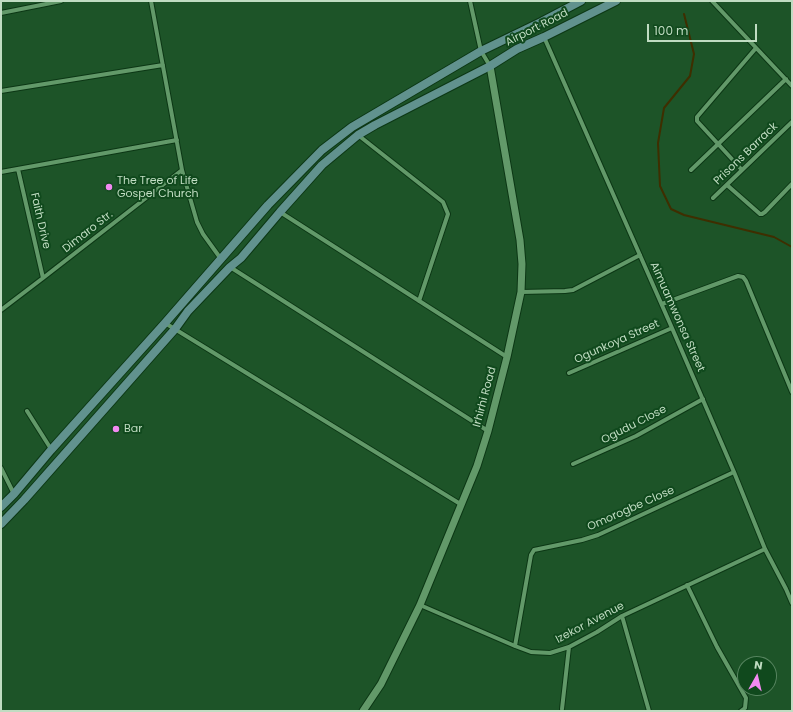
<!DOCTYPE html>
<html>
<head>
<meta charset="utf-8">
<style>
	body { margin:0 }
	#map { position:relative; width:793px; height:712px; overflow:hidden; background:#1d5428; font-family:Poppins,sans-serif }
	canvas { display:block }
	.frame { position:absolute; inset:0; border:2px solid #c0dcc2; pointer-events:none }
	.north { position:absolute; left:737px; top:656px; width:40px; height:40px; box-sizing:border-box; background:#10491d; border:1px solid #56845f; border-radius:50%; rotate:8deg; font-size:11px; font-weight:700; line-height:16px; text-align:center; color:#c0dcc2 }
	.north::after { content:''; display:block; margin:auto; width:14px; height:18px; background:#f38af2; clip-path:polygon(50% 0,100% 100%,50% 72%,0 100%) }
	.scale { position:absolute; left:647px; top:24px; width:110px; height:18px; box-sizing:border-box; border:2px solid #c0dcc2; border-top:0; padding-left:5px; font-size:12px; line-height:14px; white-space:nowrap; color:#c0dcc2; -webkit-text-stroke:3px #10491d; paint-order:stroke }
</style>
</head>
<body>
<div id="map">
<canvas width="793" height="712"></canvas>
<div class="frame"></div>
<div class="north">N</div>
<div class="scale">100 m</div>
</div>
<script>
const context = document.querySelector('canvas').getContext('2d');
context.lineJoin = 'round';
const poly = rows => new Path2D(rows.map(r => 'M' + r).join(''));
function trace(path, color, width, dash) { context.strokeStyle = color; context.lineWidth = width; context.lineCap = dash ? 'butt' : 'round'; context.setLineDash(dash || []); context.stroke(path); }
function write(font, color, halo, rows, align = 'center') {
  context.font = font + ' Poppins,sans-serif'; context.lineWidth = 4; context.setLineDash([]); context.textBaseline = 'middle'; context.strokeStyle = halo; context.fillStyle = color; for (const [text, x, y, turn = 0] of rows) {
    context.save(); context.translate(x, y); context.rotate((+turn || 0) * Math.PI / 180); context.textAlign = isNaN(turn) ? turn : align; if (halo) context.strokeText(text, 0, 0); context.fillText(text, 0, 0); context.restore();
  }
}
trace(poly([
	[684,14,694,54,690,76,664,108,658,143,660,186,671,209,684,215,774,237,792,247]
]), '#3f2e00', 2);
const minor = poly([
	[151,1,182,170,197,222,203,234,221,259],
	[470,1,481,51,490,66],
	[712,1,792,86],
	[1,13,61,1],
	[544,37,672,328,734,472,765,549,786,589,792,603],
	[1,91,163,65],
	[358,135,443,202,448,214,419,301],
	[18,169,43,278],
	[691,170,786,79],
	[742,170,697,121,697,117,756,48],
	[1,172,177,140],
	[727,185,760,214,762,214,765,212,792,184],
	[713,198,792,122],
	[280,212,507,357],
	[230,267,488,431],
	[521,292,565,291,573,290,640,255],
	[662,304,738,276,743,277,746,281,792,392],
	[1,310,43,278,182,170],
	[165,323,462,505],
	[569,373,672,328],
	[27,411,51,449],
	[573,464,636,436,703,399],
	[1,468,14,494],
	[687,585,717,647,746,698,745,708,741,711],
	[420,605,515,646,531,652,550,653,569,647,597,632,622,616,765,549],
	[622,616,649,711],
	[515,646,531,555,534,550,582,540,598,535,734,472],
	[562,709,569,647]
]);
const tertiary = poly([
	[363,711,381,684,420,605,477,466,488,431,507,357,521,292,522,264,520,240,490,66]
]);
const secondary = poly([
	[1,507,14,494,51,450,165,323,268,205,322,150,352,127,481,51,541,22,581,1],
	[1,524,24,500,175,329,188,311,230,267,241,258,280,212,322,165,358,135,375,125,490,66,517,49,544,37,616,1]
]);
trace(minor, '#0c3715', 6);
trace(tertiary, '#0c3715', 9);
trace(secondary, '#0c3715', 10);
trace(minor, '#629969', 4);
trace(tertiary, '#629969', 7);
trace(secondary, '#61928e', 8);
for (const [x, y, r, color] of [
	[109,187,4,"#f38af2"],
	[116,429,4,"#f38af2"]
]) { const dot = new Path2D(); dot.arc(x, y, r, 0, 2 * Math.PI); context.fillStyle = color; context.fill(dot); trace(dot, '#10491d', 1.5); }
write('11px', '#c0dcc2', '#10491d', [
	["Airport Road",537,28,-27],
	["Prisons Barrack",746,154,-44],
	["Faith Drive",40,221,77],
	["Dimaro Str.",88,232,-38],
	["Aimuamwonsa Street",677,317,66],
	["Ogunkoya Street",617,342,-24],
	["Irhirhi Road",485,397,-75],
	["Ogudu Close",634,425,-27],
	["Omorogbe Close",631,509,-24],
	["Izekor Avenue",590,623,-28]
]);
write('11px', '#c0dcc2', '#10491d', [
	["The Tree of Life",117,181],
	["Gospel Church",117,194],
	["Bar",124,429]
], 'left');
</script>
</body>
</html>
